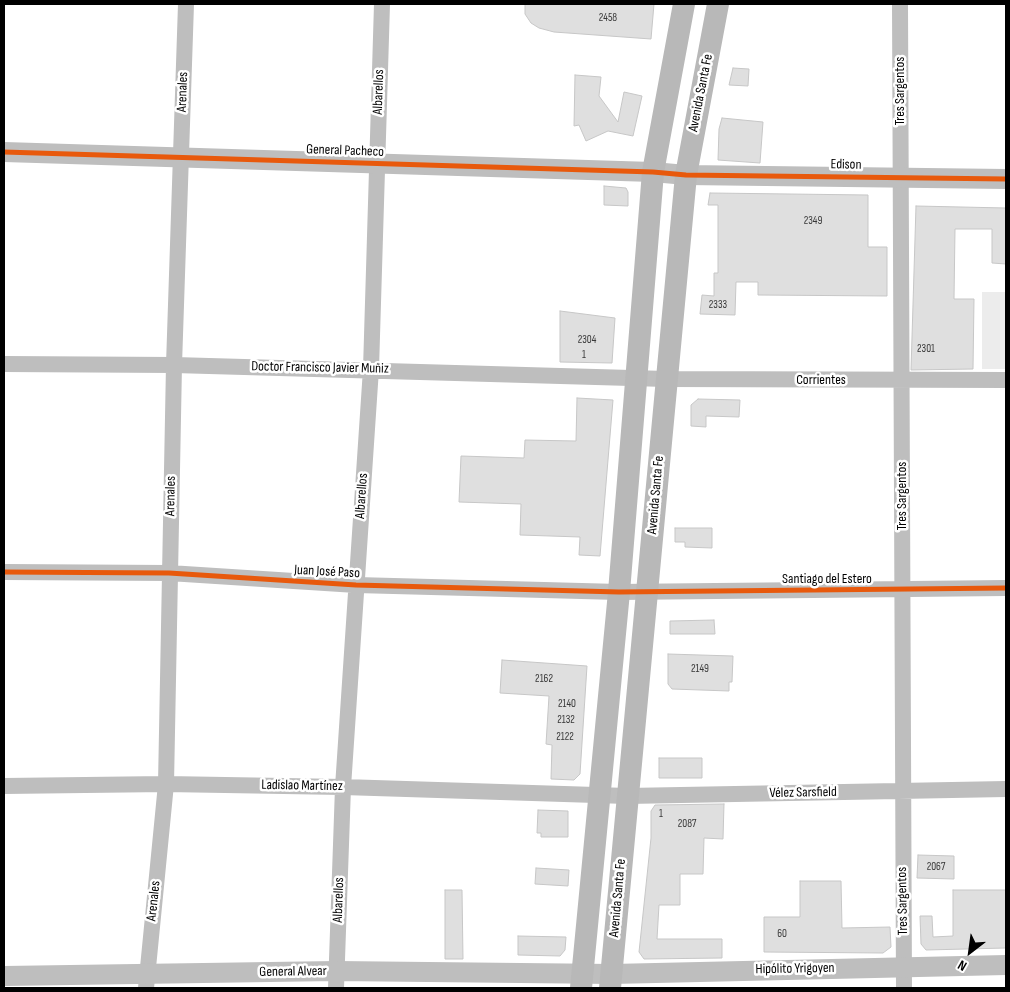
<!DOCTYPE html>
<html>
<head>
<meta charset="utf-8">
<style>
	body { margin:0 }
	#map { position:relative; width:1010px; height:992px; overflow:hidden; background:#fff; font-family:"Sofia Sans Condensed",sans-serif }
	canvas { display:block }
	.frame { position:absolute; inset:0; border:5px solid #000; pointer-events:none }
	.north { position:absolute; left:945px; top:927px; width:50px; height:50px; -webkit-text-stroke:4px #fff; paint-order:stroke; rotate:210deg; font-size:14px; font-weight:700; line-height:20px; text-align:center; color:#000 }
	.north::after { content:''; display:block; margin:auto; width:18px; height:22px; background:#000; clip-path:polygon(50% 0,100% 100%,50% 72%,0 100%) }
</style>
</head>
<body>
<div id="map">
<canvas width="1010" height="992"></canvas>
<div class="frame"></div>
<div class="north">N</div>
</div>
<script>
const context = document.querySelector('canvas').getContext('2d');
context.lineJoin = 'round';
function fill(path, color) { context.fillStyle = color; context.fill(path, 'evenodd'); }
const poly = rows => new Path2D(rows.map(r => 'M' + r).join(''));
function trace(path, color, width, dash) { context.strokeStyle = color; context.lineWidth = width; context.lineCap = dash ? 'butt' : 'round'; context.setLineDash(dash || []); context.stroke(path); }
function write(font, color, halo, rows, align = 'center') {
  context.font = font + ' "Sofia Sans Condensed",sans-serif'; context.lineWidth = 5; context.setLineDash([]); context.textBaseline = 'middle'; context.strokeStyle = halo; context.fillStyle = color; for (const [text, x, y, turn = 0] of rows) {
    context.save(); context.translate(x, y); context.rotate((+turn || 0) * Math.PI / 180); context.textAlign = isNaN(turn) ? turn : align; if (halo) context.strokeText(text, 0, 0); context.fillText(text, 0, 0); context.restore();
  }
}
fill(poly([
	[982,292,1006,292,1006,369,982,369]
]), '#ececec');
const building = poly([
	[525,4,654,4,651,39,554,32,539,28,531,23,525,14,525,4],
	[733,68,749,69,748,86,729,85,733,68],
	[575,75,601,77,599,96,618,122,624,92,642,96,633,136,608,131,586,141,579,125,574,126,575,75],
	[722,118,763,122,760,163,718,160,719,129,722,118],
	[604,186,626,188,628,192,628,206,604,205,604,186],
	[710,193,868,195,868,247,887,247,887,296,758,295,758,282,736,282,735,315,700,314,702,295,714,296,714,273,718,273,718,205,708,205,710,193],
	[916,206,1006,208,1006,264,992,263,992,229,955,229,954,299,974,299,973,369,911,370,916,206],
	[560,311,615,318,612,363,560,362,560,311],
	[577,398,613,400,600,556,579,555,580,537,520,535,521,504,459,502,461,456,524,458,525,440,576,441,577,398],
	[698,399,740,400,739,417,706,416,706,427,691,426,691,405,698,399],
	[675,528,712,528,712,548,685,547,685,542,675,542,675,528],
	[714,620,715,634,670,634,670,621,714,620],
	[668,654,733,656,732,682,729,682,729,691,672,689,668,684,668,654],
	[502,660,587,666,580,774,574,780,551,779,552,745,546,744,549,696,500,693,502,660],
	[659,758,702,758,702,778,659,778,659,758],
	[724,804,723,839,704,838,703,874,680,874,680,905,659,905,657,939,722,939,722,958,644,959,639,952,651,838,651,811,655,805,724,804],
	[538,810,568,811,568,837,541,837,541,833,537,833,538,810],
	[918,855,954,856,954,879,917,878,918,855],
	[536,868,569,870,568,886,535,884,536,868],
	[800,881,841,881,842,928,890,927,891,947,883,953,764,952,764,917,800,917,800,881],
	[445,890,462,890,463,959,445,959,445,890],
	[953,890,1006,890,1006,948,926,950,921,944,920,916,932,916,933,937,953,936,953,890],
	[518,936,566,937,565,950,560,956,518,955,518,936]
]);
fill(building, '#dfdfdf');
trace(building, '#c7c7c7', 1);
trace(poly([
	[900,4,904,988],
	[4,364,174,365,666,379,1006,380],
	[4,572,169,573,356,585,619,592,1006,588],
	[4,786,166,784,343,787,627,796,1006,789],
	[146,988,166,784,174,365,186,4],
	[336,988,343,787,371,369,382,4]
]), '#bebebe', 16);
trace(poly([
	[4,152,653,172,686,175,1006,179],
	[4,976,336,971,612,974,1006,965]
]), '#bebebe', 20);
trace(poly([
	[581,988,619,592,653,172,684,4],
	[610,988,686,175,718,4]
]), '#b8b8b8', 22);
trace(poly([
	[4,152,653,172,686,175,1006,179],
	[4,572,169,573,356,585,619,592,1006,588]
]), '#e8590c', 5);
write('11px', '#383838', null, [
	["2458",608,18],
	["2349",813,221],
	["2333",718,305],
	["2304",587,340],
	["2301",926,349],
	["1",584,355],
	["2149",700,669],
	["2162",544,679],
	["2140",567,704],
	["2132",566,720],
	["2122",565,737],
	["1",661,814],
	["2087",687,824],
	["2067",936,867],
	["60",782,934]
]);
write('14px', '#000', '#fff', [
	["Tres Sargentos",900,91,-90],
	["Arenales",183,92,-88],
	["Albarellos",379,92,-88],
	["Avenida Santa Fe",701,93,-79],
	["General Pacheco",345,151,2],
	["Edison",846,165,1],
	["Doctor Francisco Javier Muñiz",320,368,1],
	["Corrientes",821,380],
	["Avenida Santa Fe",656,495,-85],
	["Arenales",171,496,-89],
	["Albarellos",362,496,-86],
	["Tres Sargentos",902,496,-90],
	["Juan José Paso",327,572,3],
	["Santiago del Estero",827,579],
	["Ladislao Martínez",302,786,1],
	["Vélez Sarsfield",803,793,-1],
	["Avenida Santa Fe",618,898,-85],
	["Albarellos",339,900,-88],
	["Arenales",154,901,-84],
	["Tres Sargentos",903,901,-91],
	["Hipólito Yrigoyen",795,969,-1],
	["General Alvear",293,972,-1]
]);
</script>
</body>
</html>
